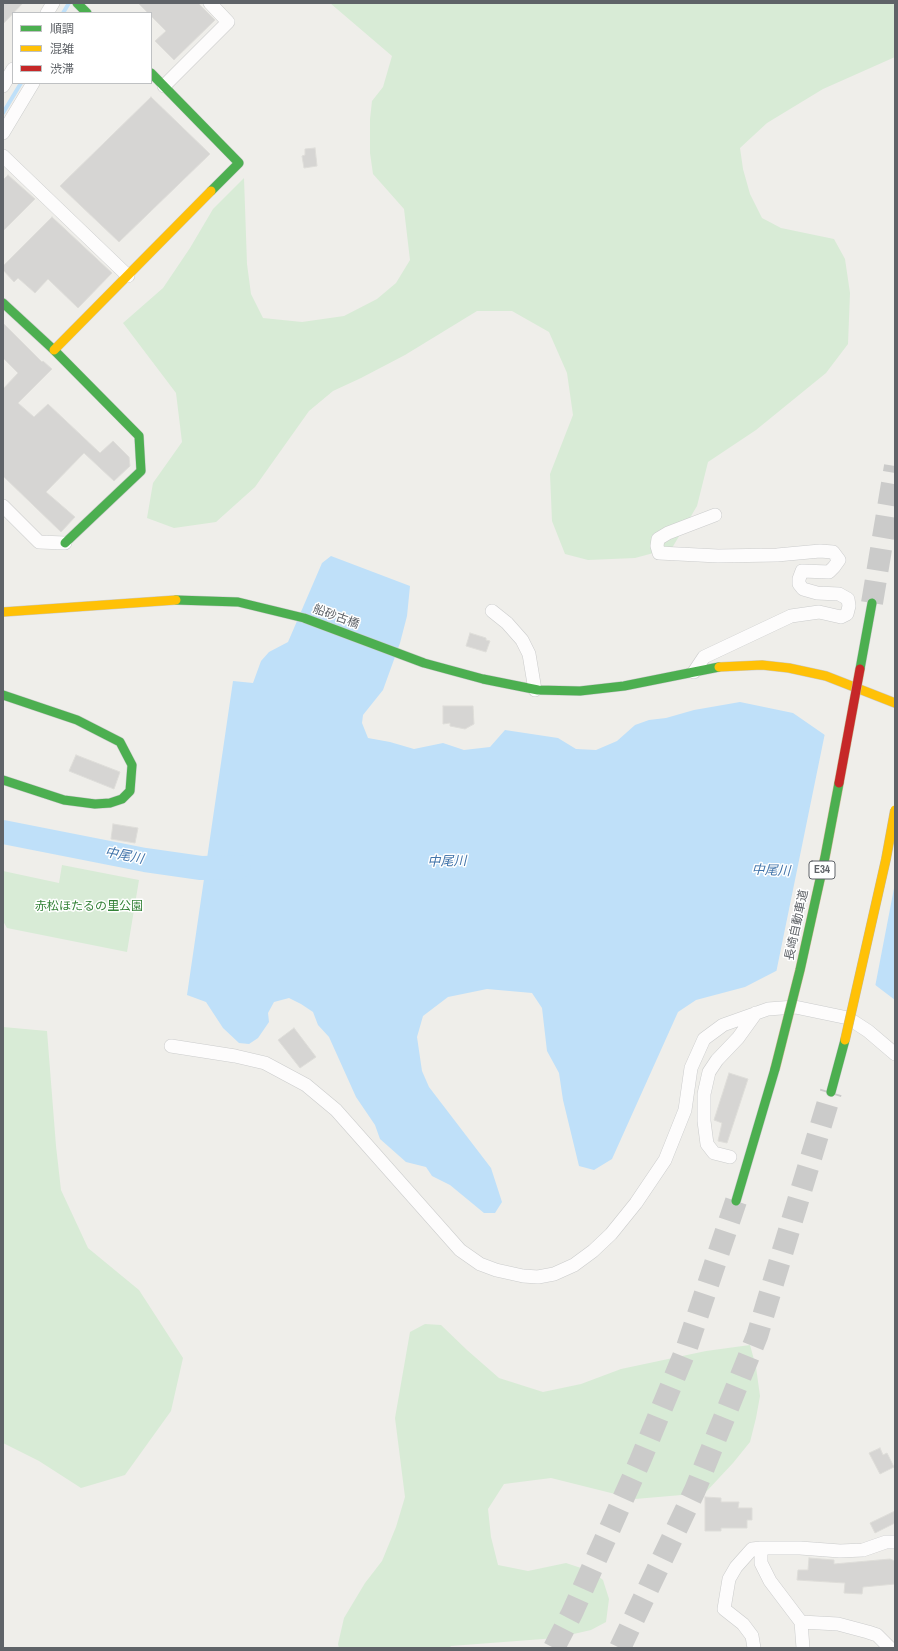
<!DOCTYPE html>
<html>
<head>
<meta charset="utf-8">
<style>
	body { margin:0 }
	#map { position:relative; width:898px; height:1651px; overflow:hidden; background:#efeeea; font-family:"Archivo Narrow","Noto Sans JP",sans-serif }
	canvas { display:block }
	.frame { position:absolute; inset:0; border:4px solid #5f6368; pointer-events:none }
	.legend { position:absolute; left:12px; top:12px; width:140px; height:72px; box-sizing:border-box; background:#fff; border:1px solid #bfc1c3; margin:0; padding:5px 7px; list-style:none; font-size:12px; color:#5f6368 }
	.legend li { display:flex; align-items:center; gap:8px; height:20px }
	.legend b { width:20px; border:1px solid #bfc1c3 }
</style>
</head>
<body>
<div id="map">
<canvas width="898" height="1651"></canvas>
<div class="frame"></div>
<ul class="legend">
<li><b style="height:5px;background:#4caf50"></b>順調</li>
<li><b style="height:5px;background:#ffc107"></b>混雑</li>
<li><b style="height:5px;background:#c62828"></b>渋滞</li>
</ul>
</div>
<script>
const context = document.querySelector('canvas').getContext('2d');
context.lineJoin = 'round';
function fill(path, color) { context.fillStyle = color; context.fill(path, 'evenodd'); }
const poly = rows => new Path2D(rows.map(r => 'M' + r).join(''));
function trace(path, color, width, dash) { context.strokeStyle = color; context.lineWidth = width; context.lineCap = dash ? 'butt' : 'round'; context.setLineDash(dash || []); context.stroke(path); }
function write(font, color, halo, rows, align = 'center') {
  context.font = font + ' "Archivo Narrow","Noto Sans JP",sans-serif'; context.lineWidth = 3; context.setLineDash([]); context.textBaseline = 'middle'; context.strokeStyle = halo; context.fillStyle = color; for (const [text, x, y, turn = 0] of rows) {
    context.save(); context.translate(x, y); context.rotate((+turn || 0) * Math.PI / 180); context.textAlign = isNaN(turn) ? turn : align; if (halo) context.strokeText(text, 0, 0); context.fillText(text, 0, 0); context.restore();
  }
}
fill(poly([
	[330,3,895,3,895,57,823,89,767,123,740,148,743,169,750,194,762,218,781,228,834,239,845,259,850,293,848,344,826,373,756,430,708,462,697,506,672,548,635,558,588,560,565,554,552,521,550,474,573,415,567,373,549,332,512,311,477,311,405,355,361,378,333,391,309,411,255,487,216,522,174,528,147,518,153,483,182,442,176,393,123,323,163,288,190,248,213,209,244,178,247,264,251,294,263,318,302,322,344,316,377,299,396,283,410,260,404,209,373,174,370,153,370,119,372,101,383,87,392,56],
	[62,865,139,880,127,952,7,928,3,921,3,871,59,883],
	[3,1027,47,1031,56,1146,61,1190,88,1248,139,1290,183,1358,171,1411,125,1475,81,1488,39,1461,3,1443],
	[425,1324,441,1325,467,1350,499,1378,543,1392,581,1384,621,1369,706,1351,750,1345,756,1367,760,1396,756,1418,750,1442,733,1463,705,1493,635,1499,551,1478,504,1484,488,1509,491,1537,498,1565,528,1571,566,1563,593,1572,603,1580,609,1599,606,1622,591,1630,556,1638,451,1646,449,1648,339,1648,338,1644,344,1618,365,1583,382,1561,396,1527,405,1497,395,1418,410,1332]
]), '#d8ebd6');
fill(poly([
	[331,556,410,586,407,616,400,643,383,690,363,715,362,723,368,738,390,742,414,749,443,743,464,750,490,747,505,730,558,738,576,749,596,750,617,741,635,725,649,720,666,718,694,710,740,702,793,713,835,742,869,754,895,757,895,1000,866,978,813,962,776,971,745,987,696,1000,678,1012,612,1159,594,1170,579,1166,563,1100,559,1073,547,1051,542,1008,532,993,487,989,448,997,423,1016,417,1037,422,1071,429,1087,491,1168,502,1202,495,1213,484,1213,450,1185,432,1176,426,1167,406,1162,380,1139,375,1125,356,1097,329,1037,318,1025,313,1012,301,1004,289,998,274,1002,268,1013,269,1022,258,1038,249,1044,239,1043,223,1028,206,1002,187,995,233,681,253,683,261,661,269,652,288,642,322,563]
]), '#bfe0f9');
fill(poly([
	[825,733,836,741,869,752,895,755,895,883,875,987,865,979,813,964,776,973]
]), '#efeeea');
trace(poly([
	[63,13,69,3],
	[3,113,21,83]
]), '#bfe0f9', 4);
trace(poly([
	[3,832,145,860,201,868,239,867]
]), '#bfe0f9', 24);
const building = poly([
	[3,3,23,3,3,24,3,3],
	[138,3,198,3,215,20,174,60,155,41,166,31,151,16,151,13,148,13,138,3],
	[151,97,210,154,119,242,60,186,151,97],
	[315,148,317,166,304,168,302,156,305,155,305,149,315,148],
	[8,175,35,199,3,231,3,180,8,175],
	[52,217,112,273,78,308,48,279,35,293,18,278,14,282,3,270,3,266,52,217],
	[3,323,42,362,43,361,52,369,18,403,34,417,48,404,100,453,113,441,129,457,130,466,114,481,84,453,46,492,75,517,61,532,3,476,3,389,18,373,3,358,3,323],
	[470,633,486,638,486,640,490,641,486,652,466,646,470,633],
	[443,706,473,706,474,724,465,729,450,726,450,723,443,724,443,706],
	[76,755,120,772,114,789,69,771,76,755],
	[113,824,138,828,135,843,111,839,113,824],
	[294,1028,316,1057,300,1068,278,1040,294,1028],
	[729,1073,748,1079,727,1143,718,1141,722,1123,714,1120,729,1073],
	[880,1448,883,1455,887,1453,894,1467,880,1474,869,1453,880,1448],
	[705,1497,721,1498,721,1502,739,1502,738,1508,752,1508,752,1520,747,1520,747,1528,721,1528,721,1531,705,1531,705,1497],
	[895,1511,895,1523,875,1533,870,1523,895,1511],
	[809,1558,834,1560,834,1564,890,1559,895,1561,895,1584,863,1587,862,1594,844,1593,845,1583,797,1580,798,1570,808,1570,809,1558]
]);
fill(building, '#d6d5d3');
trace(building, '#deddd9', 1);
trace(poly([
	[872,603,895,466],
	[554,1648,572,1613,640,1461,687,1347,736,1201],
	[620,1648,695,1490,757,1336,831,1092]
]), '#cbcbca', 22, [22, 11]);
const street = poly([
	[47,13,53,3],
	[3,86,13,69],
	[164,86,228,22,210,3],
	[3,133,33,83],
	[3,156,128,276],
	[3,506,39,542,65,543],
	[492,611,507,623,522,640,529,654,535,690],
	[694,672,704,657,791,616,819,612,841,617,847,614,849,606,848,599,839,594,817,593,803,589,799,584,799,579,802,571,829,572,834,567,839,560,833,552,820,551,777,555,718,556,659,553,657,546,658,539,668,533,715,515],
	[171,1046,235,1056,265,1063,306,1085,336,1110,460,1250,480,1264,496,1270,523,1276,538,1277,554,1274,574,1265,593,1251,611,1234,636,1203,665,1160,685,1110,691,1068,704,1039,723,1025,768,1009,795,1007,848,1018,868,1031,895,1054],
	[730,1157,714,1153,707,1144,704,1121,704,1094,709,1072,717,1060,738,1038,756,1013],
	[801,1622,838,1624,868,1632,877,1635,890,1648],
	[754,1648,752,1636,743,1624,724,1609,729,1579,736,1567,752,1549,761,1548],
	[803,1648,801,1622,770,1581,761,1563,761,1548,800,1548,840,1551,863,1550,886,1542,895,1542]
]);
const fast = poly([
	[77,3,87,13],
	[151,73,239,163,211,191],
	[3,303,54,350,139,436,141,471,65,543],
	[176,600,238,602,304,618,424,663,483,679,538,690,580,691,624,686,719,667],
	[860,669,872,603],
	[3,695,77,720,120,742,132,765,130,791,122,799,110,803,95,804,64,800,3,780],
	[831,1092,845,1040],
	[736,1201,775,1069]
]);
const slow = poly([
	[54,350,211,191],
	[3,612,176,600],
	[719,667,762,665,789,668,826,676,895,703]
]);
trace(street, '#cbcccc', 14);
trace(fast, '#cacacb', 10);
trace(slow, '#cacacb', 10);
trace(street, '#fdfcfc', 13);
trace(fast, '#4caf50', 9);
trace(slow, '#ffc107', 9);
const fastBridge = poly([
	[775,1069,800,970,825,857,839,783]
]);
const slowBridge = poly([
	[845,1040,886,859,895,810]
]);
const jamBridge = poly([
	[839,783,860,669]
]);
trace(fastBridge, '#c8b996', 10, []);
trace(slowBridge, '#c8b996', 10, []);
trace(jamBridge, '#c8b996', 10, []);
trace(fastBridge, '#4caf50', 9);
trace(slowBridge, '#ffc107', 9);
trace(jamBridge, '#c62828', 9);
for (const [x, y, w] of [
	[822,870,26]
]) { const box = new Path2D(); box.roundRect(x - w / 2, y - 9, w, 18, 3); context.fillStyle = '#fff'; context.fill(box); trace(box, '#5f6368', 1); }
write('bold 11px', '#5f6368', null, [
	["E34",822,870]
]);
write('12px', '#5f6368', '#fff', [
	["船砂古橋",336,617,20],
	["長崎自動車道",797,925,-78]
]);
write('12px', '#348238', '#fff', [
	["赤松ほたるの里公園",89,907]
]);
write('italic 13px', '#4174aa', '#fff', [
	["中尾川",124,856,11],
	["中尾川",447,862,-1],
	["中尾川",771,871,2]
]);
</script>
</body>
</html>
